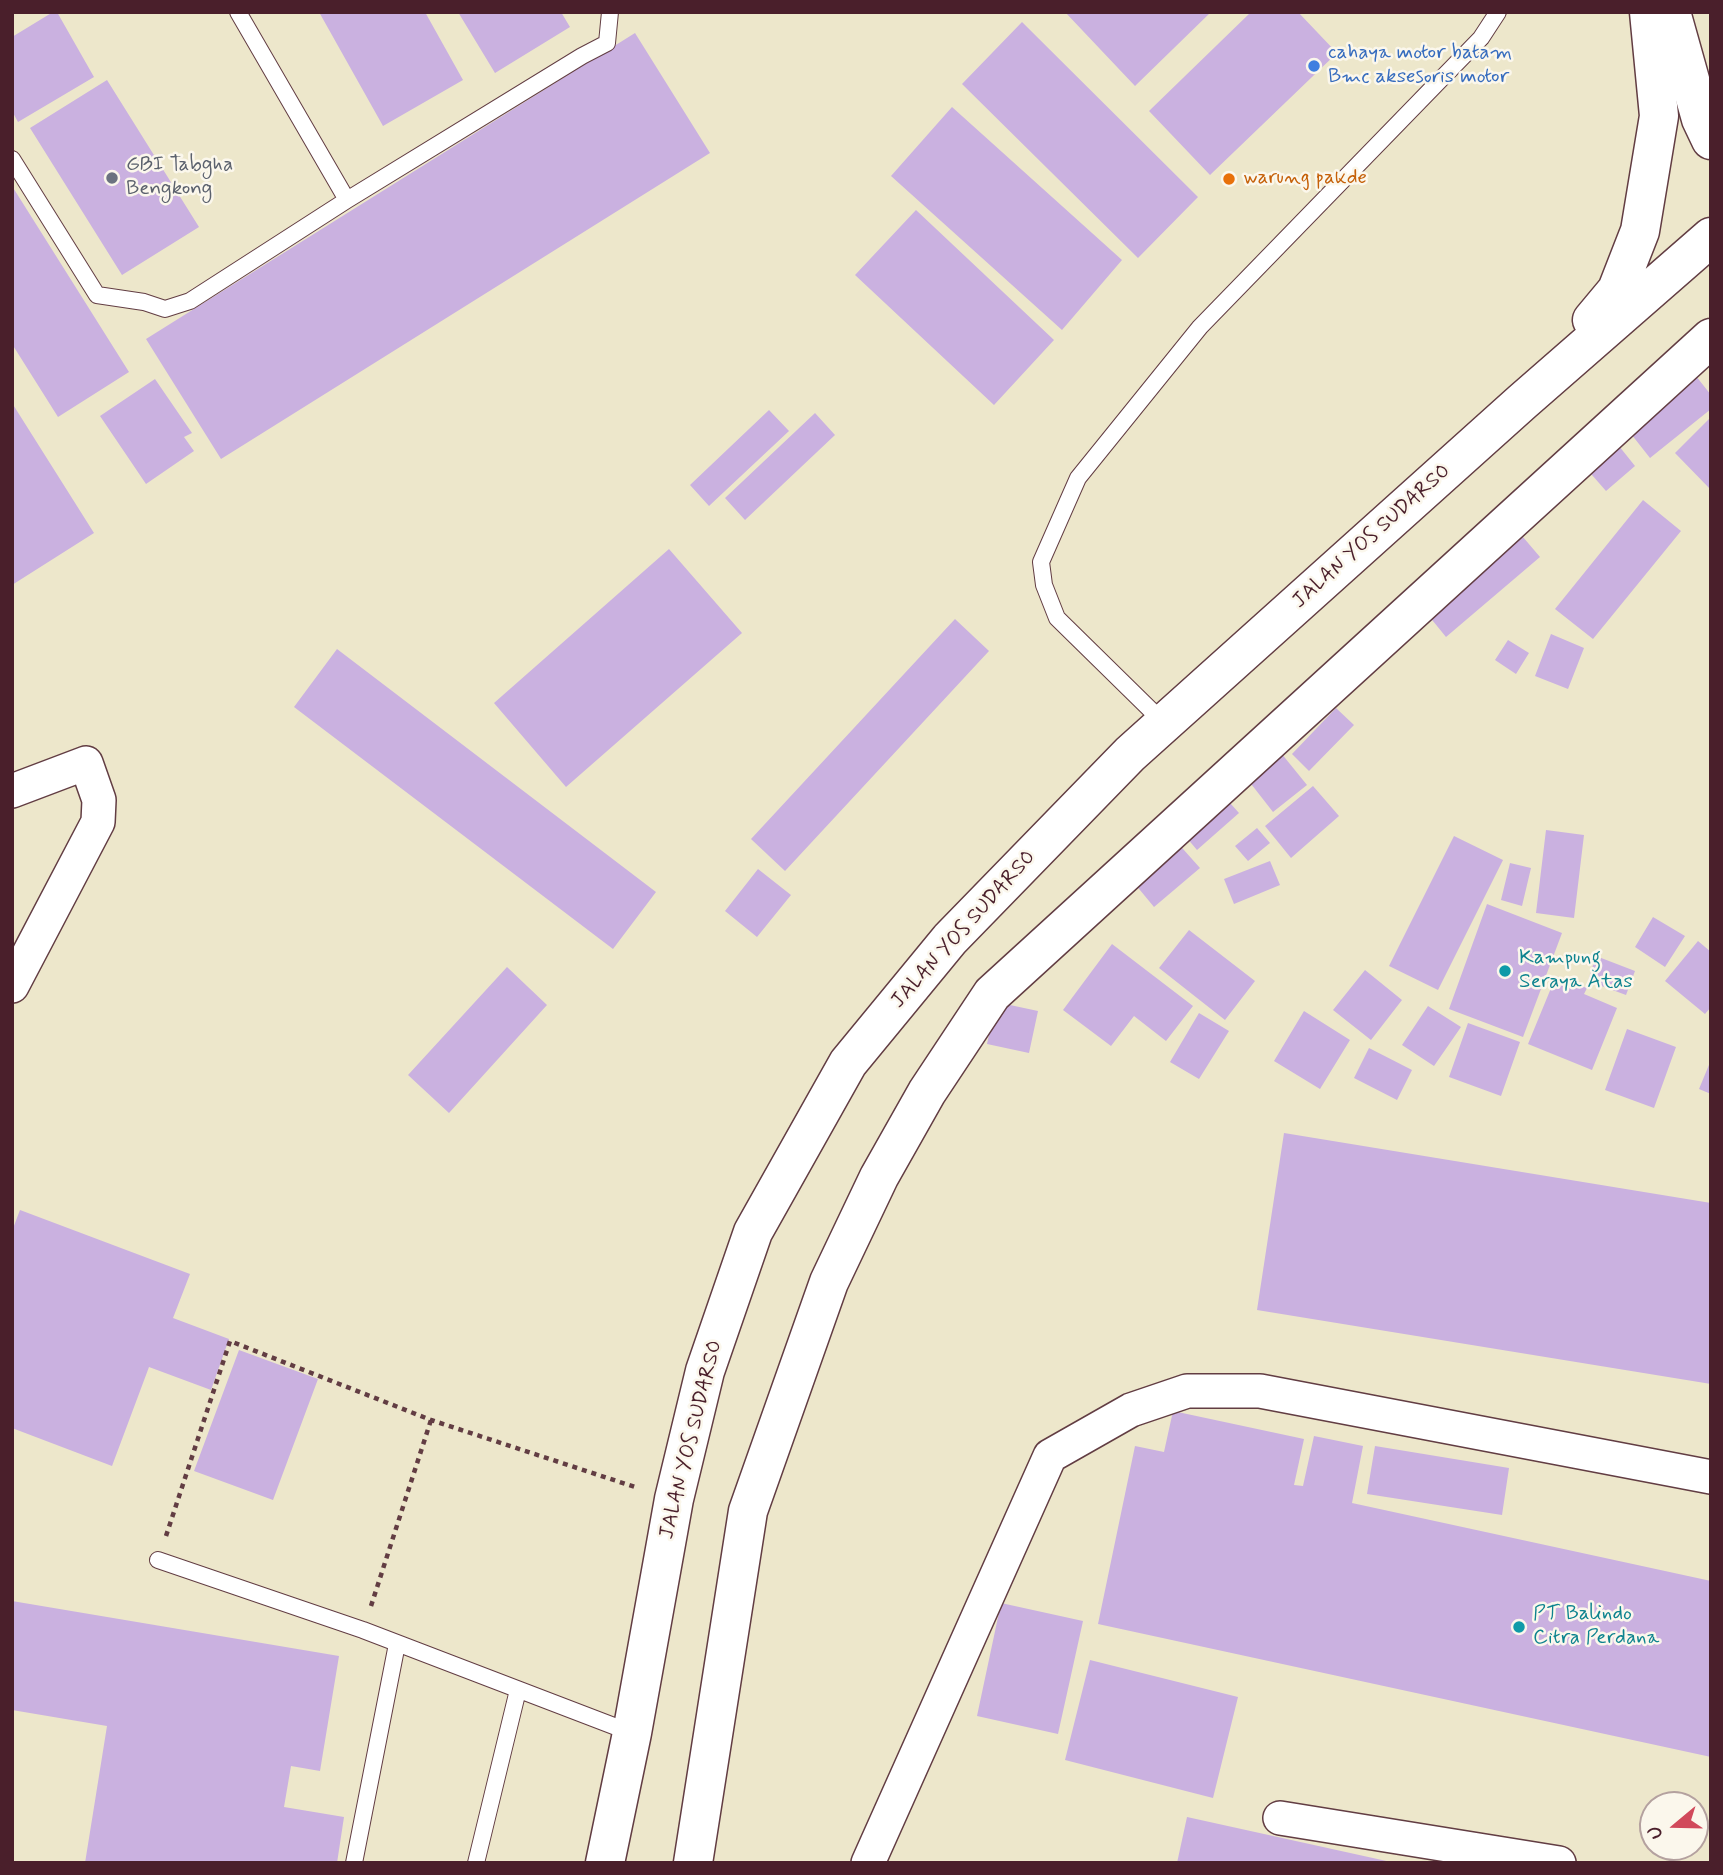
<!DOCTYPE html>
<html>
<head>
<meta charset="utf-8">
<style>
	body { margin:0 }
	#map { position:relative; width:1723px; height:1875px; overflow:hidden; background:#ede7cb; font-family:Mynerve,sans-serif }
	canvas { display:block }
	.frame { position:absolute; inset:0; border:14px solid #4a1f2b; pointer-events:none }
	.north { position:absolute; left:1639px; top:1791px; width:70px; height:70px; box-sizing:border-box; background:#fbf7ec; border:2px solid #b4a19f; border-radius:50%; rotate:251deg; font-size:19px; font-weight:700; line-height:28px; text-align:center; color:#4a1f2b }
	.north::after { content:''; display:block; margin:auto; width:24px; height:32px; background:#d1495b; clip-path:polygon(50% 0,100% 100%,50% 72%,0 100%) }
</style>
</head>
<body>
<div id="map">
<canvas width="1723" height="1875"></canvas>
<div class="frame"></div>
<div class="north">U</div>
</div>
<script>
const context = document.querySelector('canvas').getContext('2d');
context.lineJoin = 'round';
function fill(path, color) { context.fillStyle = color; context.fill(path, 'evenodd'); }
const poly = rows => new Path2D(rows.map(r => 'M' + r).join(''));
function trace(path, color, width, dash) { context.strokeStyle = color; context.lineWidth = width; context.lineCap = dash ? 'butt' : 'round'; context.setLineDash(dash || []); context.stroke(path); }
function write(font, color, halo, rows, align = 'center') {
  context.font = font + ' Mynerve,sans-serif'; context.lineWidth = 5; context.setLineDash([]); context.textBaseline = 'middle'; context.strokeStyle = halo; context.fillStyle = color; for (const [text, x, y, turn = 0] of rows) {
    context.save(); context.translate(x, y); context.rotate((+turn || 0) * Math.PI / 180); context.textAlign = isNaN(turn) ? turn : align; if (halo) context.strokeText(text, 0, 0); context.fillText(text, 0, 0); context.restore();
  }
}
fill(poly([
	[53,12,57,12,94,77,18,122,12,111,12,37],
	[319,12,425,12,463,80,383,126],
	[458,12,561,12,570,27,495,73],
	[1065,12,1211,12,1135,86],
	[1251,12,1298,12,1337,53,1210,175,1149,111],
	[1022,22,1198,197,1138,258,962,84],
	[635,33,710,153,221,459,146,339],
	[107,80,199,227,122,275,30,128],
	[952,107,1122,260,1062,330,891,176],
	[12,186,129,372,58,417,12,344],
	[916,210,1054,340,994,405,855,275],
	[1692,371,1711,395,1711,409,1650,458,1624,425],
	[155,379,192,433,184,437,194,451,146,484,100,416],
	[12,403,94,533,12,585],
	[769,410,789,431,709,506,690,485],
	[815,413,835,435,745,520,725,498],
	[1711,417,1711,490,1675,453],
	[1615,441,1635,466,1606,491,1585,467],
	[1643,500,1681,531,1593,639,1555,609],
	[1517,530,1540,557,1446,637,1424,610],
	[669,549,742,633,566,787,494,703],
	[955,619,989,651,785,871,751,839],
	[1551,634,1584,648,1568,689,1535,676],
	[1508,640,1529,653,1516,674,1495,660],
	[337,649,656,892,613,949,294,707],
	[1336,708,1354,725,1309,771,1292,754],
	[1281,753,1307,785,1273,812,1248,780],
	[1313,786,1339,816,1291,858,1265,826],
	[1222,794,1239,813,1197,850,1181,831],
	[1257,828,1270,843,1248,861,1235,846],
	[1546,830,1584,835,1574,918,1536,913],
	[1454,836,1503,860,1438,990,1389,966],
	[1175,840,1200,868,1154,907,1130,878],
	[1270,861,1280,885,1234,904,1224,879],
	[1510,863,1531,868,1522,906,1501,900],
	[758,869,791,895,757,937,725,911],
	[1487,904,1562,933,1523,1037,1449,1009],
	[1653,917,1685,936,1665,967,1635,947],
	[1189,930,1255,981,1225,1020,1159,968],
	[1698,941,1711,952,1711,1007,1705,1014,1665,981],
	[1112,944,1193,1006,1166,1041,1134,1016,1111,1046,1063,1010],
	[1596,956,1635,971,1626,995,1588,981],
	[507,967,547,1005,449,1113,408,1075],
	[1365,970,1402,1000,1371,1040,1333,1010],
	[1556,976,1587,988,1584,994,1617,1008,1592,1070,1528,1044],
	[996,1002,1038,1011,1029,1053,987,1044],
	[1428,1006,1461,1027,1434,1066,1402,1045],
	[1304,1011,1350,1040,1320,1089,1274,1061],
	[1199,1013,1229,1031,1199,1079,1170,1062],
	[1468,1023,1520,1042,1501,1096,1449,1077],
	[1627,1029,1676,1047,1654,1108,1605,1090],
	[1369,1048,1412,1070,1397,1100,1354,1078],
	[1711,1060,1711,1094,1699,1089],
	[1284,1133,1711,1203,1711,1384,1257,1310],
	[20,1210,190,1274,173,1318,229,1339,211,1390,149,1367,112,1466,12,1428,12,1231],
	[239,1350,318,1379,273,1500,194,1471],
	[1173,1411,1304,1439,1294,1485,1303,1486,1314,1436,1363,1446,1352,1503,1711,1581,1711,1757,1098,1624,1135,1446,1164,1452],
	[1375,1446,1509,1468,1502,1515,1367,1494],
	[12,1601,339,1656,320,1771,291,1766,284,1807,344,1817,337,1863,85,1863,107,1726,12,1710],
	[1001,1603,1083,1621,1058,1734,977,1716],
	[1090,1660,1238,1697,1213,1798,1065,1760],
	[1187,1817,1391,1862,1391,1863,1177,1863]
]), '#cab1e0');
const lane = poly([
	[238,12,347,200],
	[12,159,97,295,144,302,165,309,190,301,347,200,582,56,607,43,610,12],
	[1164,723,1057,618,1044,585,1041,562,1078,478,1200,327,1481,38,1498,12],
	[158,1560,363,1630,632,1733],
	[354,1863,397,1644],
	[476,1863,518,1690]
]);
const street = poly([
	[12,791,86,763,99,800,98,822,12,986],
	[1280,1818,1559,1863],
	[868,1863,1050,1456,1131,1410,1187,1391,1260,1391,1711,1477]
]);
const secondary = poly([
	[1671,12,1701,119,1711,140]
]);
const primary = poly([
	[1592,320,1617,290,1640,231,1659,116,1649,12],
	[605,1863,632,1733,674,1499,705,1371,753,1232,848,1063,950,939,1130,754,1522,402,1711,237],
	[693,1863,748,1511,829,1282,879,1177,927,1092,992,994,1711,338]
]);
trace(lane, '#623d43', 18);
trace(street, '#623d43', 36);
trace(secondary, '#623d43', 41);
trace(primary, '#623d43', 41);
trace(poly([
	[166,1536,230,1341,431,1420,638,1488],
	[371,1606,431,1420]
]), '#623d43', 4.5, [5, 5]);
trace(lane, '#fff', 16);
trace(street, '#fff', 33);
trace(secondary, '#fff', 38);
trace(primary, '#fff', 38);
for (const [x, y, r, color] of [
	[1314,66,7,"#3f7fe0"],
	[112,178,7,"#6b7280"],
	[1229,179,7,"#e8710a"],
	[1505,971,7,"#0f9aa8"],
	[1519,1627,7,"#0f9aa8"]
]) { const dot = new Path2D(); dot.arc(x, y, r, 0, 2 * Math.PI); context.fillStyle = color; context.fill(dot); trace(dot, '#fbf7ec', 2.5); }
write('21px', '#366cbe', '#fbf7ec', [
	["cahaya motor batam",1328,54],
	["Bmc aksesoris motor",1328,78]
], 'left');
write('21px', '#5b616d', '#fbf7ec', [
	["GBI Tabgha",126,166],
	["Bengkong",126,190]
], 'left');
write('21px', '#c56008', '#fbf7ec', [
	["warung pakde",1243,179]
], 'left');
write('21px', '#4a1f2b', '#fbf7ec', [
	["JALAN YOS SUDARSO",1372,537,-42],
	["JALAN YOS SUDARSO",964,930,-48],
	["JALAN YOS SUDARSO",692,1440,-76]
]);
write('21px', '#0d838f', '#fbf7ec', [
	["Kampung",1519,959],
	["Seraya Atas",1519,983],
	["PT Balindo",1533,1615],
	["Citra Perdana",1533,1639]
], 'left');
</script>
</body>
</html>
